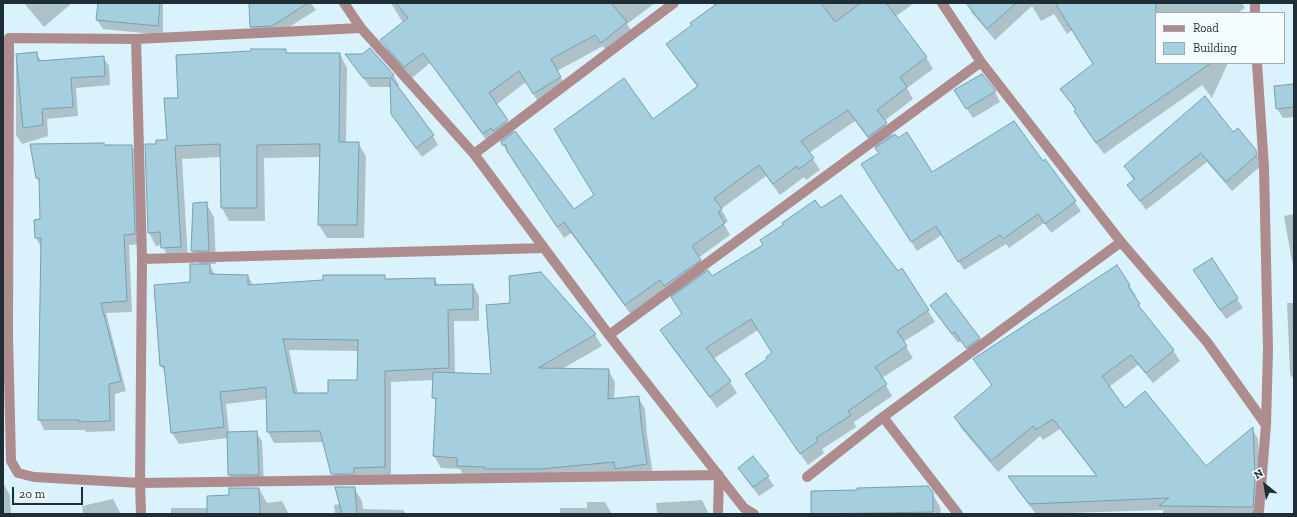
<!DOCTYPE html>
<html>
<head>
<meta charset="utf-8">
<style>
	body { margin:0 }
	#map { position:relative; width:1297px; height:517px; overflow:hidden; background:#d9f2fb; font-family:"Zilla Slab",serif }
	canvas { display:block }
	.frame { position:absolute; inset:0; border:4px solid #1e2e34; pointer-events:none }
	.legend { position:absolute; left:1155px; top:12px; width:130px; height:52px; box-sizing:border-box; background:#f4fcff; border:1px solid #9eaaae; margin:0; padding:5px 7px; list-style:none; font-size:12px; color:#1e2e34 }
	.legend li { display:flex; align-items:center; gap:8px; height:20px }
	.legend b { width:20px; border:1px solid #9eaaae }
	.north { position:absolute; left:1245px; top:465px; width:40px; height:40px; -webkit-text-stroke:3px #f4fcff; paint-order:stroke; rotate:330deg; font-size:11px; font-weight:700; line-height:16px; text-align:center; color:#1e2e34 }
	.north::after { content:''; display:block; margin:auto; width:14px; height:18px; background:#1e2e34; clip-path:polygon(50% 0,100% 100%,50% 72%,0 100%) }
	.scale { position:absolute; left:12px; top:487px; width:71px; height:18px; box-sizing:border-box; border:2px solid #1e2e34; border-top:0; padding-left:5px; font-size:12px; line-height:14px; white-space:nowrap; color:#1e2e34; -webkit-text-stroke:3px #f4fcff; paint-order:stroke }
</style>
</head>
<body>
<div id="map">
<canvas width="1297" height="517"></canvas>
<div class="frame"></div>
<ul class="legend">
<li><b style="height:5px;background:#ae8b8d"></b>Road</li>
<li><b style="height:11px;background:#a5cede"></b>Building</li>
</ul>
<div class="north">N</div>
<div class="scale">20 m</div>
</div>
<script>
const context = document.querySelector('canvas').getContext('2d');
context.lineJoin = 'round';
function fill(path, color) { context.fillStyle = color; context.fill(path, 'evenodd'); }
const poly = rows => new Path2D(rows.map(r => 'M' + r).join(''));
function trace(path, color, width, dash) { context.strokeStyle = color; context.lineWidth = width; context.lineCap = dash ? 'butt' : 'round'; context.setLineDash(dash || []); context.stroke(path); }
fill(poly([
	[24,3,72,3,44,27],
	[99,3,163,3,163,35,103,29,97,20],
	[250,3,311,3,316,10,277,35,256,36,251,27],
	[391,3,655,3,627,24,633,35,609,54,603,46,557,71,567,89,540,105,526,82,496,105,514,133,573,210,595,195,653,120,698,88,674,55,668,44,715,7,713,3,914,3,895,17,926,57,933,69,907,88,913,99,884,121,893,136,932,174,1043,162,1045,160,1081,211,1051,233,1044,223,1009,248,1006,244,964,270,942,235,917,251,868,174,880,154,855,121,809,153,820,170,806,180,804,177,780,195,766,176,721,209,728,221,724,224,730,235,698,258,711,278,820,209,898,272,902,269,935,322,903,342,913,358,882,378,892,396,854,422,856,427,822,449,824,453,808,465,746,375,768,360,773,354,758,330,713,359,730,382,737,393,717,408,668,342,661,331,683,314,668,291,632,316,571,233,564,238,501,142,499,139,490,145,430,63,412,78,388,51,382,40,403,23],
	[967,3,1242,3,1245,8,1238,13,1156,13,1156,63,1228,63,1212,98,1202,85,1104,154,1081,123,1076,111,1061,89,1094,65,1072,30,1067,34,1054,14,1041,21,1032,6,995,40,972,13],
	[285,50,288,54,340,54,347,68,346,143,358,143,366,156,364,238,327,238,319,225,321,157,264,158,265,221,229,221,222,208,221,157,182,159,188,260,170,261,162,245,156,246,149,233,157,145,168,141,179,98],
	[36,53,41,61,103,57,109,66,110,85,76,88,78,116,47,119,48,136,22,144,16,135,16,55],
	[3,55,7,62,8,151,3,153],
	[352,63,393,75,399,85,396,87,433,136,438,145,422,157,398,124,392,114,391,87,370,87],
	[982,75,995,92,1000,102,973,118,961,100],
	[1294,85,1294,117,1283,118,1277,109],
	[1233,133,1255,151,1261,161,1262,165,1232,191,1207,162,1146,210,1128,185,1134,181,1125,166],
	[104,146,132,146,138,156,140,244,129,245,132,312,106,313,126,391,115,394,115,431,86,432,85,430,44,430,39,419,42,249,36,238,41,220,40,184,37,178],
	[206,203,214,217,216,264,209,264,215,275,248,276,253,285,384,276,386,280,435,279,438,286,473,285,479,296,479,321,454,321,455,373,492,375,511,304,541,273,595,335,602,346,562,369,608,370,615,382,614,399,638,397,645,409,647,435,653,475,465,478,460,469,441,468,434,456,437,403,433,397,434,380,391,382,391,479,339,485,332,473,324,442,274,443,268,432,267,399,226,404,229,433,256,432,262,441,264,484,235,485,229,475,228,438,179,444,172,433,166,373,161,366,155,286,191,283,200,265,192,251],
	[289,350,359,351,358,381,329,394,298,394],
	[1294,214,1294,265,1292,261,1284,216],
	[1211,259,1243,308,1226,319,1200,280],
	[1129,285,1136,296,1134,297,1145,316,1173,350,1180,361,1153,383,1138,365,1109,387,1125,409,1206,468,1252,428,1258,439,1261,488,1259,514,1163,514,1163,510,1036,514,1016,488,1010,477,1097,477,1060,429,1043,440,1040,436,998,472,961,428,955,417,992,386,981,370],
	[1287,303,1294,303,1294,380,1290,374],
	[931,305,979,338,984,348,972,357,961,341,958,343,937,315],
	[753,457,768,477,774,486,759,496,745,478,739,469],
	[3,483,10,495,11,514,3,514],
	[354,488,362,501,363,509,403,510,406,514,335,514,334,505,341,504],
	[259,489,267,503,282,501,289,514,171,514,171,508,208,508,230,496],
	[812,492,932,493,940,507,941,514,812,514],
	[113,499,121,514,83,514,82,506],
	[702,500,709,514,657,514,656,503],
	[587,502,605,502,612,514,560,514,560,508,587,508]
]), '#0003');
const building = poly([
	[98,3,160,3,158,26,96,20,98,3],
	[249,3,308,3,272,26,250,27,249,3],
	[396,3,611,3,627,22,601,43,595,35,551,59,561,77,533,94,519,71,489,93,508,120,493,131,491,128,483,134,423,53,404,67,380,40,408,18,396,3],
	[718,3,821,3,835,22,861,3,886,3,927,57,900,77,907,87,877,110,887,123,868,137,848,110,801,141,814,158,799,169,797,166,773,184,759,165,714,198,722,209,718,212,725,223,692,246,701,260,664,286,660,280,625,305,564,222,557,227,507,151,506,145,502,145,501,142,515,131,574,209,594,195,554,129,624,78,653,119,698,86,666,44,692,25,690,23,718,3],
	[966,3,1016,3,987,29,966,3],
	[1055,3,1156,3,1156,63,1211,63,1096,143,1074,111,1076,109,1060,89,1093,64,1055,3],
	[370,48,394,75,391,77,434,135,416,148,391,114,390,78,363,78,345,54,362,54,370,48],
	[251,49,286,49,286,53,340,53,339,142,359,142,357,225,318,225,320,144,257,145,257,208,221,208,220,144,175,146,181,247,161,248,160,232,148,233,145,144,156,144,156,140,167,140,164,98,178,98,176,55,251,51,251,49],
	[37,52,38,61,104,56,105,76,71,78,73,107,42,109,43,125,23,128,16,54,37,52],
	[982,74,996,91,966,109,954,90,982,74],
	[1294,84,1294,107,1276,109,1274,86,1294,84],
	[1205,96,1233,132,1238,128,1256,150,1257,155,1226,182,1201,153,1140,201,1127,185,1135,179,1124,166,1205,96],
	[1014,121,1043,161,1045,159,1076,201,1045,224,1038,214,1003,239,1000,235,958,262,936,226,911,242,861,164,879,153,875,148,895,134,898,138,907,132,932,172,1014,121],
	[104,143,104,145,132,145,135,234,124,235,127,301,101,303,121,381,109,384,110,421,79,422,79,420,38,420,41,238,35,238,34,220,40,219,39,178,36,178,30,144,104,143],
	[841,195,898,271,902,268,929,310,897,331,907,346,875,367,887,384,848,411,851,415,816,438,818,441,800,454,745,374,767,359,766,357,772,353,751,319,706,348,731,381,710,397,660,330,682,314,671,297,708,270,712,276,763,245,760,240,783,225,782,223,815,200,821,208,841,195],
	[207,202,209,251,191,251,193,203,207,202],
	[1212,258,1238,298,1220,310,1193,270,1212,258],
	[190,264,210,264,210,274,248,275,248,285,323,280,323,275,385,275,385,279,435,278,435,285,473,284,473,309,448,310,449,368,385,371,385,467,354,468,354,474,331,474,320,431,267,432,266,387,220,392,224,427,171,433,164,366,160,366,154,285,190,282,190,264],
	[283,339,358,340,357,380,328,380,328,393,294,393,283,339],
	[1117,265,1130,285,1128,286,1140,304,1138,305,1174,350,1146,373,1131,355,1102,376,1125,408,1145,391,1206,466,1253,427,1255,476,1253,507,1159,506,1169,498,1029,504,1008,476,1097,476,1053,419,1036,430,1033,426,991,461,954,417,992,385,973,359,1117,265],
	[541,272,596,334,538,368,609,369,608,399,639,396,641,422,647,464,615,469,614,462,540,469,485,469,485,467,457,466,457,458,433,456,436,398,432,398,433,372,491,374,486,305,510,303,509,276,541,272],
	[946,293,980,338,966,348,955,332,952,334,930,305,946,293],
	[257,431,259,475,228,475,227,432,257,431],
	[753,456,769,476,753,487,738,468,753,456],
	[928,486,933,492,933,512,811,514,811,491,857,490,857,488,928,486],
	[335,487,355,487,357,514,342,514,335,487],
	[229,488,259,488,260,514,207,514,207,496,229,495,229,488]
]);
fill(building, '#a5cede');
trace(building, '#779fae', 1);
trace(poly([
	[344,3,361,28,474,154,609,335,744,508,754,514],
	[942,3,981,62,1121,242,1207,342,1266,425],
	[1255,3,1255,13],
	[361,28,136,39,9,38,8,335,11,461,18,473,34,477,140,483,719,475,718,514],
	[136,39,142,259,140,483,141,514],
	[1257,63,1264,168,1268,349,1266,425,1259,511,1257,514],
	[474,154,674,3],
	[142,259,544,248],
	[609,335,981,62],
	[883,417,958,514],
	[807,477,883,417,1121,242]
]), '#ae8b8d', 10);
</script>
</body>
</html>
